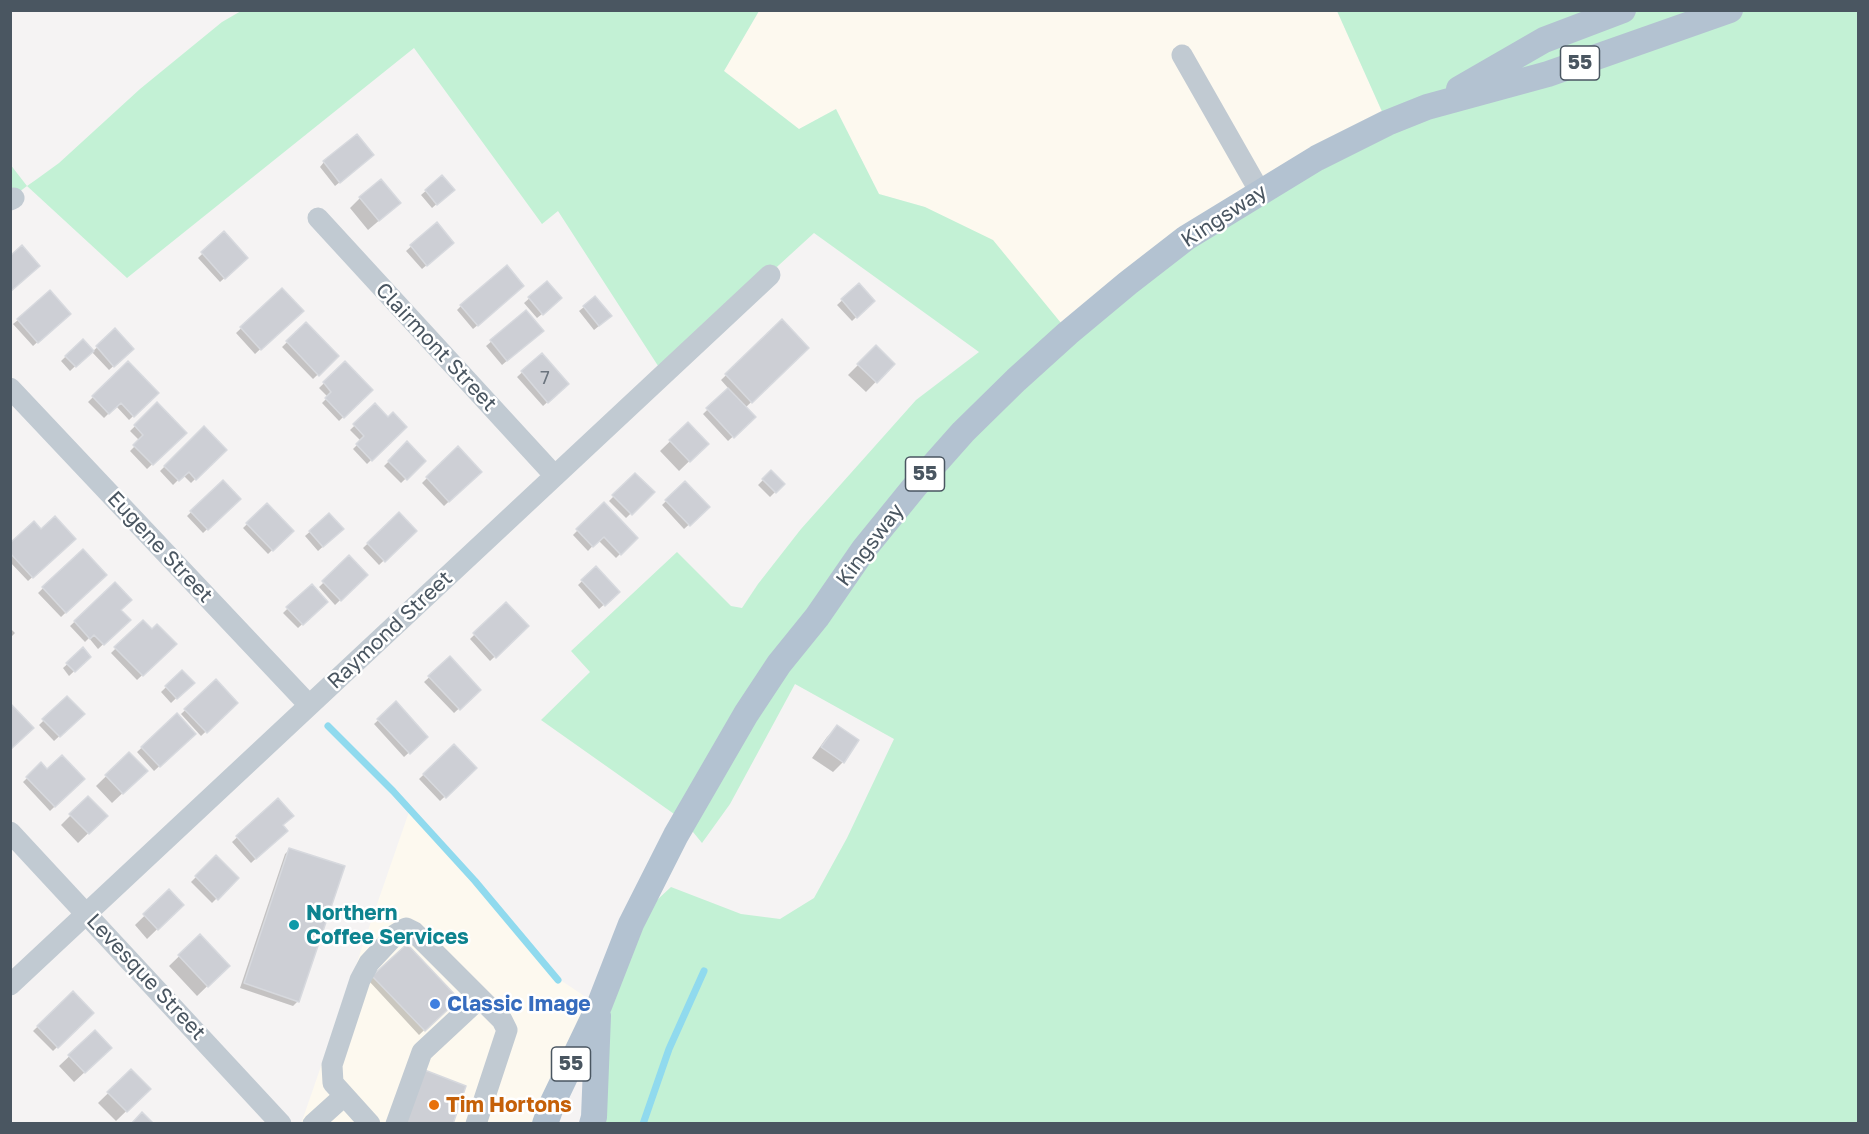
<!DOCTYPE html>
<html>
<head>
<meta charset="utf-8">
<style>
	body { margin:0 }
	#map { position:relative; width:1869px; height:1134px; overflow:hidden; background:#f5f3f3; font-family:"Golos Text",sans-serif }
	canvas { display:block }
	.frame { position:absolute; inset:0; border:12px solid #4a5661; pointer-events:none }
</style>
</head>
<body>
<div id="map">
<canvas width="1869" height="1134"></canvas>
<div class="frame"></div>
</div>
<script>
const context = document.querySelector('canvas').getContext('2d');
context.lineJoin = 'round';
function fill(path, color) { context.fillStyle = color; context.fill(path, 'evenodd'); }
const poly = rows => new Path2D(rows.map(r => 'M' + r).join(''));
function trace(path, color, width, dash) { context.strokeStyle = color; context.lineWidth = width; context.lineCap = dash ? 'butt' : 'round'; context.setLineDash(dash || []); context.stroke(path); }
function write(font, color, halo, rows, align = 'center') {
  context.font = font + ' "Golos Text",sans-serif'; context.lineWidth = 5; context.setLineDash([]); context.textBaseline = 'middle'; context.strokeStyle = halo; context.fillStyle = color; for (const [text, x, y, turn = 0] of rows) {
    context.save(); context.translate(x, y); context.rotate((+turn || 0) * Math.PI / 180); context.textAlign = isNaN(turn) ? turn : align; if (halo) context.strokeText(text, 0, 0); context.fillText(text, 0, 0); context.restore();
  }
}
fill(poly([
	[759,11,1337,11,1388,125,1070,334,925,207,879,194,836,109,799,129,724,71],
	[410,809,476,880,559,979,599,1006,545,1123,301,1124]
]), '#fdf9ef');
fill(poly([
	[241,11,759,11,724,71,799,129,836,109,879,194,925,207,993,240,1070,334,1129,284,1388,125,1337,11,1858,11,1858,1123,592,1123,599,1006,631,924,671,887,741,914,780,919,814,898,847,838,894,739,795,684,730,804,702,843,684,821,541,720,590,672,571,651,677,552,731,606,742,608,758,584,801,529,916,400,979,352,814,233,662,372,558,211,542,224,414,48,127,278,27,186,11,198,10,164,27,186,37,179,59,163,140,89,222,22]
]), '#c3f1d5');
fill(poly([
	[367,160,335,186,320,167,324,162],
	[442,177,448,194,432,208,421,195],
	[360,198,389,212,368,230,350,208],
	[436,224,448,247,422,269,406,251],
	[224,233,242,262,220,282,198,258],
	[547,283,556,303,537,318,524,303],
	[859,285,873,301,852,321,837,305],
	[282,290,301,311,255,354,236,333],
	[518,291,473,329,457,310,461,306],
	[584,307,605,321,594,330,579,311],
	[526,312,537,335,502,365,486,346],
	[64,318,33,346,13,324,18,320],
	[782,322,807,348,745,408,754,417,728,441,703,414,729,389,721,380],
	[306,324,337,356,313,379,282,347],
	[115,331,132,349,109,370,91,351,70,371,61,361,82,341,92,352],
	[876,347,893,364,866,392,848,375],
	[541,355,562,389,543,406,517,377],
	[128,363,157,393,129,420,116,406,104,418,88,402],
	[345,363,371,390,339,421,322,403,328,397,319,388],
	[157,405,185,433,147,469,130,451,140,441,130,431],
	[375,406,388,419,405,427,367,464,353,449,361,441,350,430],
	[688,424,707,444,679,471,660,451],
	[204,428,225,450,191,483,183,475,173,485,160,471],
	[407,444,424,461,401,483,384,466],
	[458,448,480,472,444,506,422,483],
	[771,472,783,484,770,497,758,485],
	[635,475,653,492,626,518,609,501],
	[223,482,239,499,203,533,187,516],
	[685,483,708,507,684,529,662,505],
	[604,504,636,538,616,558,598,540,588,551,573,535],
	[267,505,292,531,268,554,243,528],
	[399,514,415,531,379,565,363,548],
	[329,515,337,534,318,551,305,536],
	[41,531,74,539,28,581,10,562,10,545],
	[82,551,105,575,61,617,38,593],
	[349,558,366,575,335,605,319,587],
	[596,568,618,592,599,609,578,585],
	[115,584,119,610,129,620,98,649,89,638,85,642,70,626],
	[311,586,326,602,298,628,283,613],
	[506,604,527,626,490,661,470,639],
	[143,622,152,631,175,644,137,680,111,653],
	[10,628,15,633,10,638],
	[83,650,89,657,69,676,63,668],
	[450,658,479,690,454,713,424,682],
	[182,672,192,683,171,703,161,692],
	[216,682,236,703,201,736,181,714],
	[67,698,83,714,54,741,39,725],
	[396,704,426,737,404,757,374,724],
	[177,715,194,734,154,771,137,752],
	[837,727,843,762,833,772,812,758,827,737],
	[454,746,475,768,440,801,419,779],
	[129,754,146,771,112,803,96,786],
	[41,765,47,771,83,779,50,811,23,782],
	[88,798,106,816,78,843,61,825],
	[278,800,282,826,286,831,251,863,232,842],
	[290,849,298,1001,293,1006,240,988,285,854],
	[216,857,237,878,212,903,191,882],
	[169,892,182,905,147,939,135,925],
	[200,936,228,966,197,996,169,966],
	[407,946,457,999,419,1035,369,981],
	[73,993,92,1013,53,1051,33,1031],
	[95,1032,100,1058,74,1082,59,1066],
	[131,1071,149,1089,116,1121,98,1103]
]), '#0003');
trace(poly([
	[328,726,393,791,475,881,558,980],
	[643,1124,669,1049,704,971]
]), '#90daee', 7);
const building = poly([
	[357,134,374,155,340,183,323,161,357,134],
	[442,175,455,190,437,205,425,190,442,175],
	[381,179,401,203,379,221,359,197,381,179],
	[437,222,454,243,427,266,410,245,437,222],
	[224,231,248,258,225,279,201,252,224,231],
	[22,245,40,266,10,292,10,256,22,245],
	[507,265,524,286,478,326,460,305,507,265],
	[547,281,562,298,543,315,528,297,547,281],
	[859,283,875,301,857,318,841,299,859,283],
	[282,288,304,311,261,350,240,327,282,288],
	[50,290,71,314,38,343,17,319,50,290],
	[595,296,612,316,599,326,583,306,595,296],
	[526,310,544,331,507,361,490,340,526,310],
	[782,319,809,348,752,403,725,374,782,319],
	[306,322,339,356,319,376,286,341,306,322],
	[115,328,134,349,114,367,96,346,115,328],
	[83,339,94,351,76,367,65,356,83,339],
	[876,345,895,364,877,383,857,364,876,345],
	[542,353,569,384,548,403,521,371,542,353],
	[128,361,159,393,134,417,121,403,109,414,92,396,128,361],
	[345,361,373,390,344,418,325,398,331,392,323,382,345,361],
	[728,388,756,417,734,438,706,408,728,388],
	[157,402,187,433,153,465,133,445,143,435,134,425,157,402],
	[375,403,388,417,393,412,407,427,372,461,356,444,364,436,353,424,375,403],
	[688,422,709,444,690,462,669,440,688,422],
	[204,426,227,450,196,480,189,472,179,481,164,466,204,426],
	[407,441,426,461,407,480,388,461,407,441],
	[458,446,482,472,449,502,426,477,458,446],
	[771,470,785,484,776,493,762,479,771,470],
	[635,473,655,492,632,515,612,495,635,473],
	[223,480,241,499,208,530,190,511,223,480],
	[685,481,710,507,690,526,665,500,685,481],
	[604,502,638,538,621,555,604,537,593,547,576,529,604,502],
	[267,503,294,531,273,551,246,523,267,503],
	[399,512,417,531,385,562,367,543,399,512],
	[329,513,344,529,323,547,309,531,329,513],
	[55,516,76,539,33,578,10,553,10,543,34,521,41,529,55,516],
	[83,549,107,575,66,613,42,587,83,549],
	[349,555,368,575,341,601,322,581,349,555],
	[596,566,620,592,605,606,581,580,596,566],
	[115,582,132,600,121,610,131,620,104,645,94,635,90,639,74,621,115,582],
	[312,584,328,602,303,625,286,607,312,584],
	[506,602,529,626,496,658,473,633,506,602],
	[143,620,152,629,157,624,177,644,143,676,114,647,143,620],
	[83,647,91,657,75,672,66,663,83,647],
	[450,656,481,690,460,710,428,676,450,656],
	[182,670,195,683,177,699,165,686,182,670],
	[216,679,238,703,207,733,184,709,216,679],
	[67,696,85,714,60,737,42,719,67,696],
	[396,701,428,737,410,754,377,719,396,701],
	[10,703,34,728,10,750,10,703],
	[177,713,196,734,160,767,141,747,177,713],
	[837,725,859,740,844,763,821,747,837,725],
	[454,744,477,768,446,798,423,774,454,744],
	[129,752,148,771,123,794,105,775,129,752],
	[62,755,85,779,55,807,26,777,41,762,47,769,62,755],
	[88,796,108,816,89,834,69,814,88,796],
	[278,798,294,816,283,825,288,831,256,859,236,836,278,798],
	[289,848,345,866,299,1002,244,983,289,848],
	[216,855,239,878,218,900,195,876,216,855],
	[169,889,184,905,158,930,143,914,169,889],
	[200,934,230,966,208,987,178,955,200,934],
	[407,944,459,999,425,1031,372,976,407,944],
	[73,991,94,1013,58,1048,37,1026,73,991],
	[95,1030,112,1048,85,1073,68,1055,95,1030],
	[131,1069,151,1089,127,1112,107,1092,131,1069],
	[422,1069,466,1086,453,1124,403,1124,422,1069],
	[142,1112,154,1124,131,1124,142,1112]
]);
fill(building, '#cdcfd5');
trace(building, '#d7d9de', 1.5);
trace(poly([
	[1182,55,1260,192],
	[10,200,14,198],
	[318,218,555,476],
	[10,388,309,705],
	[10,832,281,1124],
	[10,985,770,275],
	[313,1124,344,1096],
	[370,1124,333,1083,332,1065,360,980,369,963,396,934,406,928,414,932,502,1020,507,1030,476,1124],
	[396,1124,422,1052,480,998]
]), '#c1cad2', 21);
trace(poly([
	[1459,89,1544,40,1623,10],
	[545,1124,552,1104,599,1006,631,924,676,835,746,714,779,664,817,617,864,549,916,485,963,432,1016,380,1068,333,1128,283,1186,238,1317,158,1387,123,1427,107,1548,74,1730,10],
	[592,1124,594,1117,598,1016]
]), '#b3c2d1', 26);
for (const [x, y, r, color] of [
	[294,925,6,"#0f9aa8"],
	[435,1004,6,"#3f7fe0"],
	[434,1105,6,"#e8710a"]
]) { const dot = new Path2D(); dot.arc(x, y, r, 0, 2 * Math.PI); context.fillStyle = color; context.fill(dot); trace(dot, '#fff', 2); }
write('18px', '#6b747e', null, [
	["7",545,378]
]);
for (const [x, y, w] of [
	[1580,63,39],
	[925,474,39],
	[571,1064,39]
]) { const box = new Path2D(); box.roundRect(x - w / 2, y - 17, w, 34, 4.5); context.fillStyle = '#fff'; context.fill(box); trace(box, '#4a5661', 1.5); }
write('bold 20px', '#4a5661', null, [
	["55",1580,63],
	["55",925,474],
	["55",571,1064]
]);
write('21px', '#4a5661', '#fff', [
	["Kingsway",1224,216,-33],
	["Clairmont Street",436,347,47],
	["Kingsway",870,545,-53],
	["Eugene Street",160,547,47],
	["Raymond Street",390,630,-43],
	["Levesque Street",146,977,47]
]);
write('bold 21px', '#0d838f', '#fff', [
	["Northern",306,913],
	["Coffee Services",306,937]
], 'left');
write('bold 21px', '#366cbe', '#fff', [
	["Classic Image",447,1004]
], 'left');
write('bold 21px', '#c56008', '#fff', [
	["Tim Hortons",446,1105]
], 'left');
</script>
</body>
</html>
